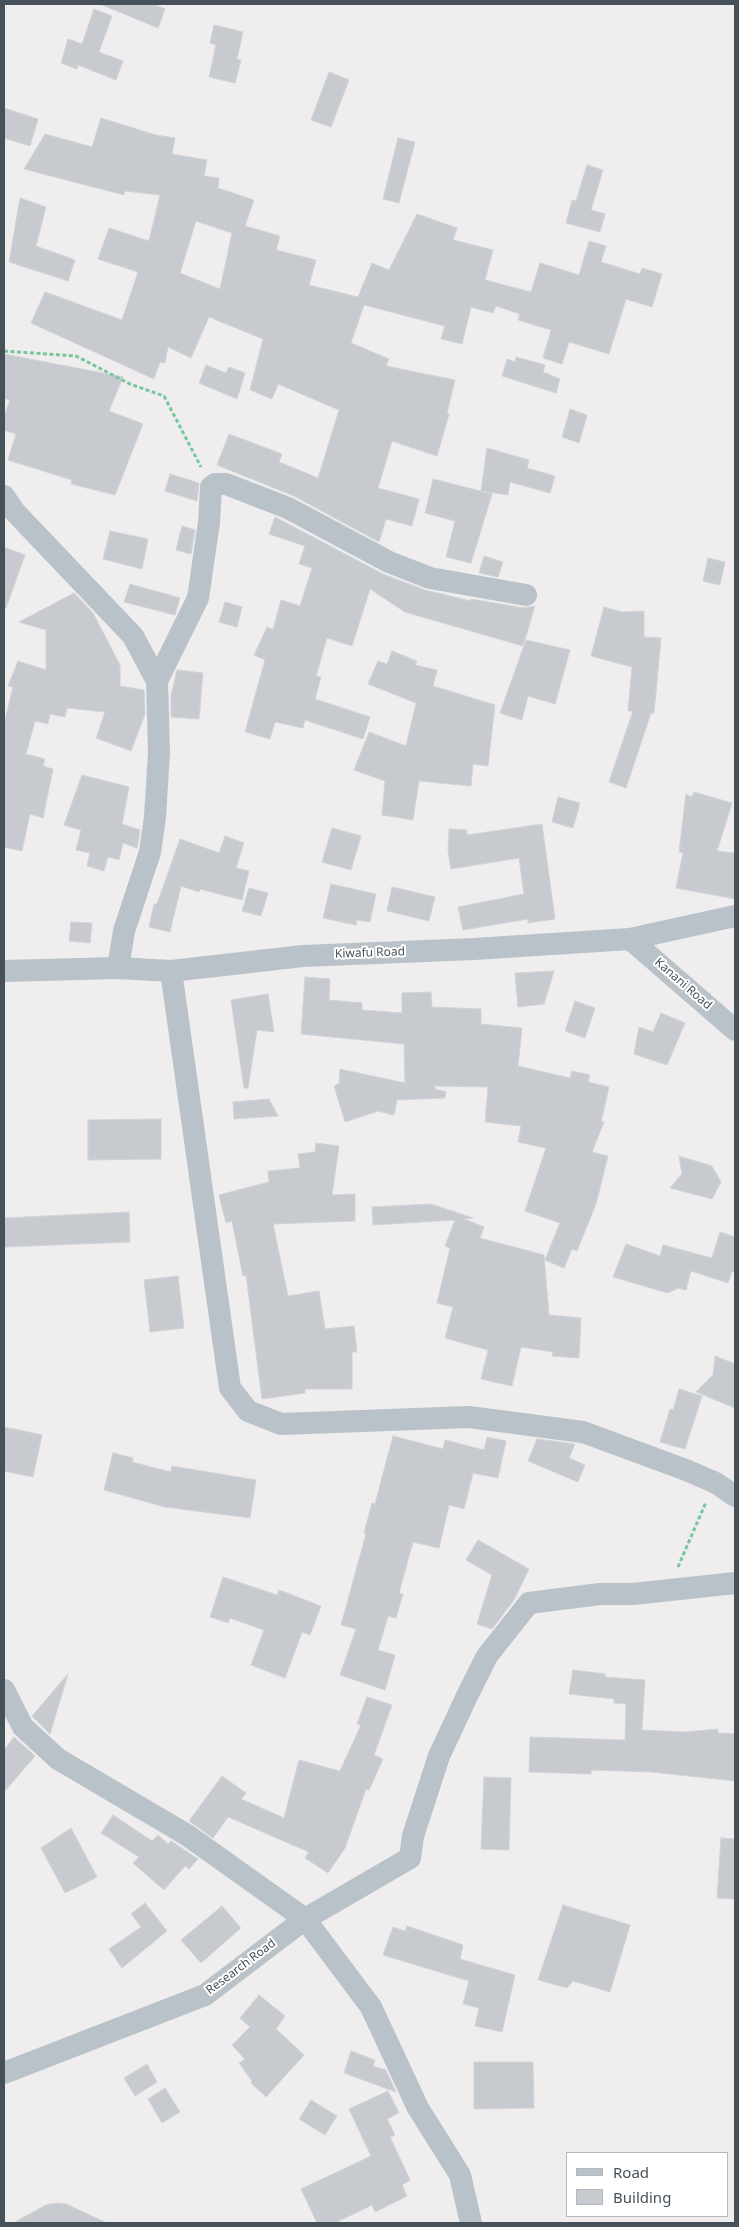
<!DOCTYPE html>
<html>
<head>
<meta charset="utf-8">
<style>
	body { margin:0 }
	#map { position:relative; width:739px; height:2227px; overflow:hidden; background:#efeded; font-family:"Noto Sans",sans-serif }
	canvas { display:block }
	.frame { position:absolute; inset:0; border:5px solid #465159; pointer-events:none }
	.legend { position:absolute; left:566px; top:2152px; width:162px; height:65px; box-sizing:border-box; background:#fff; border:1px solid #b5b9bd; margin:0; padding:6px 9px; list-style:none; font-size:15px; color:#465159 }
	.legend li { display:flex; align-items:center; gap:10px; height:25px }
	.legend b { width:25px; border:1px solid #b5b9bd }
</style>
</head>
<body>
<div id="map">
<canvas width="739" height="2227"></canvas>
<div class="frame"></div>
<ul class="legend">
<li><b style="height:6px;background:#b9c2c9"></b>Road</li>
<li><b style="height:14px;background:#c7cacf"></b>Building</li>
</ul>
</div>
<script>
const context = document.querySelector('canvas').getContext('2d');
context.lineJoin = 'round';
function fill(path, color) { context.fillStyle = color; context.fill(path, 'evenodd'); }
const poly = rows => new Path2D(rows.map(r => 'M' + r).join(''));
function trace(path, color, width, dash) { context.strokeStyle = color; context.lineWidth = width; context.lineCap = dash ? 'butt' : 'round'; context.setLineDash(dash || []); context.stroke(path); }
function write(font, color, halo, rows, align = 'center') {
  context.font = font + ' "Noto Sans",sans-serif'; context.lineWidth = 4; context.setLineDash([]); context.textBaseline = 'middle'; context.strokeStyle = halo; context.fillStyle = color; for (const [text, x, y, turn = 0] of rows) {
    context.save(); context.translate(x, y); context.rotate((+turn || 0) * Math.PI / 180); context.textAlign = isNaN(turn) ? turn : align; if (halo) context.strokeText(text, 0, 0); context.fillText(text, 0, 0); context.restore();
  }
}
const building = poly([
	[100,4,153,4,165,9,158,28,100,4],
	[94,9,112,16,99,52,123,61,116,80,78,65,77,69,61,63,68,39,82,44,94,9],
	[214,25,243,32,237,59,241,60,235,83,209,77,216,45,210,43,214,25],
	[329,72,349,80,331,127,311,120,329,72],
	[4,108,38,119,30,146,4,138,4,108],
	[101,118,156,135,175,138,172,154,207,160,204,176,219,178,218,188,254,200,245,226,280,236,276,250,316,260,309,285,358,297,372,263,389,270,417,214,457,228,453,240,493,250,485,280,531,292,540,263,579,275,589,241,606,246,601,262,640,274,642,268,662,274,652,307,626,299,609,354,569,342,562,364,543,358,551,330,518,320,520,314,496,306,493,313,471,307,462,344,441,339,445,326,364,305,351,343,389,359,386,366,455,380,447,413,449,414,437,456,392,441,378,488,419,499,412,526,386,519,379,542,294,496,217,465,229,434,282,454,279,462,318,478,339,410,278,384,272,399,250,390,263,339,209,317,191,358,168,347,165,363,160,362,154,379,31,323,45,292,122,320,138,272,98,259,109,228,149,241,160,195,125,191,124,195,24,169,45,134,92,147,101,118],
	[196,221,232,233,220,289,180,273,196,221],
	[398,138,415,142,399,203,383,199,398,138],
	[587,165,603,170,591,210,605,214,600,232,566,223,572,200,576,201,587,165],
	[20,198,46,207,36,246,75,260,68,281,9,262,20,198],
	[4,354,123,377,109,411,143,424,115,495,71,484,72,480,8,460,16,434,4,430,4,417,10,400,4,398,4,354],
	[516,357,545,365,543,372,560,379,556,393,502,376,507,359,515,362,516,357],
	[206,365,226,373,229,367,245,373,237,399,199,383,206,365],
	[570,409,587,415,579,443,562,437,570,409],
	[487,448,529,460,527,468,555,476,550,493,510,482,508,495,481,491,487,448],
	[170,474,199,483,197,501,165,491,170,474],
	[433,479,492,494,471,563,446,557,455,521,425,513,433,479],
	[275,517,383,574,425,590,471,601,471,599,524,608,535,606,523,646,405,612,370,589,352,646,327,638,316,676,321,677,315,699,370,717,363,739,305,720,303,728,275,722,270,739,245,732,265,660,254,655,267,627,273,630,281,600,300,606,312,568,299,564,305,546,269,534,275,517],
	[182,526,195,530,191,554,176,550,182,526],
	[110,531,148,539,142,569,103,559,110,531],
	[4,547,25,555,6,608,4,608,4,547],
	[484,556,503,562,498,577,479,573,484,556],
	[708,558,725,562,720,585,703,581,708,558],
	[130,584,180,598,175,615,124,602,130,584],
	[74,593,93,613,120,665,120,686,144,690,145,714,131,751,96,738,105,712,67,708,65,717,50,714,48,724,35,721,26,754,45,759,43,766,53,769,43,818,30,814,22,851,4,847,4,724,13,687,8,686,18,661,46,670,46,630,19,622,74,593],
	[225,602,242,607,237,627,219,622,225,602],
	[604,607,622,612,644,611,644,637,661,638,654,713,651,713,626,788,609,782,633,711,628,711,632,667,591,656,604,607],
	[526,640,570,650,555,704,528,696,522,720,500,713,526,640],
	[392,651,417,661,415,665,437,670,433,686,495,705,488,766,473,764,471,786,419,781,413,820,382,815,385,781,354,770,369,732,406,746,416,703,368,684,378,661,387,664,392,651],
	[177,670,203,673,199,719,171,717,171,696,177,670],
	[82,775,129,787,122,824,140,830,137,848,123,843,119,860,108,857,104,871,87,866,90,853,76,850,81,830,64,825,82,775],
	[694,792,732,803,717,851,735,853,735,899,676,888,683,853,679,852,686,794,692,797,694,792],
	[558,797,580,803,573,828,552,822,558,797],
	[542,824,555,919,528,923,528,919,463,930,458,907,524,894,519,858,451,869,448,851,449,829,467,830,467,835,542,824],
	[332,828,361,836,351,870,322,862,332,828],
	[225,836,244,843,236,868,249,871,242,900,200,889,199,892,181,886,170,932,149,927,154,904,157,904,180,839,219,853,225,836],
	[331,884,376,894,370,922,357,920,356,925,323,918,331,884],
	[392,887,435,897,429,921,387,911,392,887],
	[249,888,268,893,261,916,242,911,249,888],
	[71,922,92,923,90,943,69,941,71,922],
	[554,971,544,1004,518,1007,515,973,554,971],
	[305,977,330,979,329,1000,362,1003,362,1010,402,1013,402,993,431,992,432,1007,481,1009,481,1024,522,1028,518,1066,570,1078,572,1071,590,1075,588,1082,609,1087,601,1122,604,1122,592,1152,608,1156,596,1204,577,1251,572,1249,564,1268,545,1260,560,1223,525,1211,546,1148,518,1142,521,1126,485,1122,488,1087,435,1086,435,1089,446,1092,445,1098,397,1100,394,1115,378,1111,345,1122,334,1086,339,1084,340,1069,405,1083,404,1044,301,1034,305,977],
	[268,994,274,1032,257,1030,248,1088,244,1088,231,1000,268,994],
	[575,1001,595,1008,585,1038,565,1031,575,1001],
	[661,1013,685,1023,667,1065,634,1054,639,1027,653,1032,661,1013],
	[269,1099,278,1116,234,1119,233,1102,269,1099],
	[161,1119,161,1159,88,1160,88,1120,161,1119],
	[316,1143,339,1146,332,1195,355,1194,355,1221,273,1224,288,1296,319,1291,325,1329,354,1326,357,1352,352,1352,352,1389,305,1389,305,1393,262,1399,246,1275,243,1276,232,1221,226,1223,219,1195,269,1182,268,1171,300,1168,298,1154,315,1152,316,1143],
	[679,1156,712,1166,721,1182,712,1199,670,1188,682,1174,679,1156],
	[431,1204,473,1218,464,1219,484,1227,480,1238,544,1255,549,1315,581,1318,579,1358,552,1356,553,1352,521,1347,512,1386,481,1379,488,1350,445,1338,453,1307,437,1303,450,1248,445,1246,455,1220,373,1225,372,1207,431,1204],
	[129,1212,130,1242,4,1247,4,1218,129,1212],
	[720,1232,735,1237,735,1272,732,1271,728,1283,691,1271,686,1290,678,1288,668,1293,613,1277,626,1244,660,1256,663,1245,712,1258,720,1232],
	[178,1276,184,1328,150,1332,144,1280,178,1276],
	[715,1356,735,1364,735,1408,696,1392,713,1375,715,1356],
	[679,1389,702,1396,685,1449,660,1442,670,1409,673,1410,679,1389],
	[4,1427,42,1435,33,1477,4,1471,4,1427],
	[393,1436,443,1449,445,1440,484,1450,487,1437,506,1441,498,1478,473,1473,464,1509,449,1505,439,1548,413,1542,399,1593,403,1594,396,1618,388,1616,378,1650,395,1655,385,1690,340,1675,356,1629,341,1625,366,1534,364,1533,372,1503,375,1504,393,1436],
	[537,1439,575,1444,569,1458,585,1465,578,1482,528,1461,537,1439],
	[113,1453,133,1458,132,1462,171,1472,172,1466,256,1480,250,1518,165,1507,104,1490,113,1453],
	[478,1540,529,1569,514,1600,492,1629,477,1624,492,1575,466,1560,478,1540],
	[223,1577,277,1595,279,1590,321,1606,310,1635,302,1632,285,1678,251,1665,264,1630,230,1618,228,1623,210,1617,223,1577],
	[573,1670,605,1674,605,1677,645,1680,642,1730,685,1732,718,1729,718,1733,735,1734,735,1781,651,1772,591,1770,591,1774,529,1772,530,1737,625,1740,626,1704,614,1703,614,1699,569,1694,573,1670],
	[68,1674,50,1734,32,1716,68,1674],
	[367,1697,392,1705,374,1755,383,1759,369,1790,366,1789,345,1848,328,1873,305,1858,309,1852,228,1817,213,1838,189,1821,222,1776,246,1793,241,1799,284,1818,299,1760,340,1771,361,1725,357,1724,367,1697],
	[14,1737,35,1756,4,1792,4,1750,14,1737],
	[484,1777,511,1778,509,1850,481,1849,484,1777],
	[113,1815,152,1841,158,1835,168,1844,171,1841,198,1859,189,1869,185,1866,164,1890,133,1863,139,1857,101,1833,113,1815],
	[71,1828,97,1877,65,1893,41,1848,71,1828],
	[721,1838,735,1839,735,1899,717,1898,721,1838],
	[145,1903,167,1931,122,1968,109,1949,141,1927,131,1914,145,1903],
	[563,1905,630,1925,610,1992,573,1981,567,1988,538,1980,563,1905],
	[222,1906,241,1928,201,1963,181,1940,222,1906],
	[407,1926,463,1945,460,1959,515,1975,502,2032,475,2026,479,2008,463,2004,469,1981,383,1955,393,1927,405,1931,407,1926],
	[259,1995,285,2016,276,2029,304,2055,266,2097,251,2083,252,2081,239,2063,245,2059,232,2045,250,2027,240,2018,259,1995],
	[351,2051,375,2060,373,2066,386,2070,396,2092,344,2073,351,2051],
	[474,2062,533,2062,534,2108,474,2109,474,2062],
	[147,2064,157,2082,135,2096,124,2078,147,2064],
	[165,2088,180,2112,162,2123,148,2099,165,2088],
	[388,2091,399,2113,387,2119,395,2135,390,2137,410,2180,402,2185,407,2196,375,2212,372,2205,335,2223,317,2223,301,2189,371,2156,349,2109,388,2091],
	[311,2100,337,2116,325,2135,299,2119,311,2100],
	[56,2203,66,2204,107,2223,13,2223,46,2205,56,2203]
]);
fill(building, '#c7cacf');
trace(building, '#d1d3d8', 1);
trace(poly([
	[4,351,76,356,130,384,164,396,201,467],
	[678,1567,706,1502]
]), '#76c89c', 3, [4, 2.5]);
trace(poly([
	[4,496,14,511,133,636,157,681,159,752,155,817,150,852,124,931,118,968],
	[157,681,198,598,209,522,211,487,215,484,226,484,288,508,389,562,430,578,526,595],
	[630,939,735,1030],
	[4,971,118,968,171,971,303,956,474,949,630,939,735,916],
	[171,971,230,1388,248,1411,281,1424,469,1417,583,1432,686,1470,716,1483,735,1496],
	[4,1690,23,1727,58,1759,187,1835,305,1919,371,2007,418,2108,460,2175,471,2223],
	[4,2073,205,1995,305,1919,410,1858,413,1836,439,1756,467,1696,487,1656,529,1603,600,1594,633,1594,735,1583]
]), '#b9c2c9', 22);
write('12px', '#465159', '#fff', [
	["Kiwafu Road",370,953,-2],
	["Kanani Road",683,984,41],
	["Research Road",241,1967,-37]
]);
</script>
</body>
</html>
